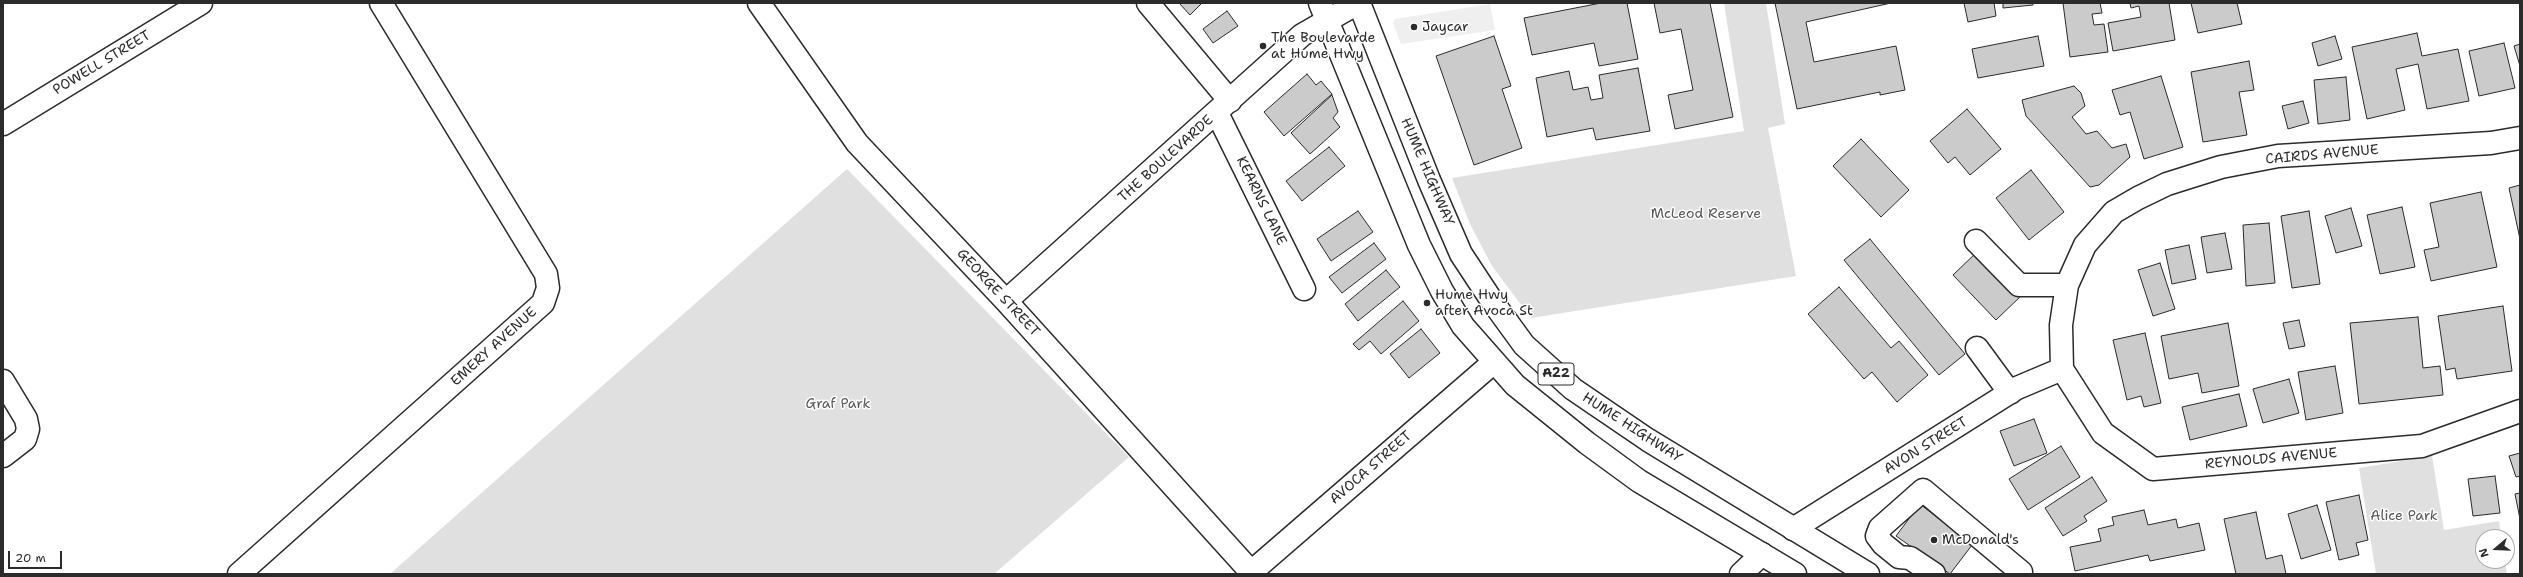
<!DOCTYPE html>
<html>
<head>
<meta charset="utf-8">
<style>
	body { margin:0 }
	#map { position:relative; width:2523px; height:577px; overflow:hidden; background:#fff; font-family:"Shantell Sans",sans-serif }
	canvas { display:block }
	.frame { position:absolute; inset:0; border:4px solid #2b2b2b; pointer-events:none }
	.north { position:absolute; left:2475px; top:529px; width:40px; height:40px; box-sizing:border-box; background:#fff; border:1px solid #aaa; border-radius:50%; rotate:251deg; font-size:11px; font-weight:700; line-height:16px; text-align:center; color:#2b2b2b }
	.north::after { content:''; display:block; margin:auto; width:14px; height:18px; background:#2b2b2b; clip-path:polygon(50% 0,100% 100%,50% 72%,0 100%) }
	.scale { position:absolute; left:8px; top:551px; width:54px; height:18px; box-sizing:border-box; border:2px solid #2b2b2b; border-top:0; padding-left:5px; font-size:12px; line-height:14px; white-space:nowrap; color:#2b2b2b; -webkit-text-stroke:3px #fff; paint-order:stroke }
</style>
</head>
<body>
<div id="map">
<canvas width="2523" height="577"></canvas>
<div class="frame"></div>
<div class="north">N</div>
<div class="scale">20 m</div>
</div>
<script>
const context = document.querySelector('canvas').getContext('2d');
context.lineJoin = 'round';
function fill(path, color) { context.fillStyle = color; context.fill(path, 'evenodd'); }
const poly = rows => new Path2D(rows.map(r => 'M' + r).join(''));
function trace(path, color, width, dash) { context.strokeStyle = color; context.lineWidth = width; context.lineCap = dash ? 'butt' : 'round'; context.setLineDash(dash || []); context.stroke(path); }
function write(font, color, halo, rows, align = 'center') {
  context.font = font + ' "Shantell Sans",sans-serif'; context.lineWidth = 3; context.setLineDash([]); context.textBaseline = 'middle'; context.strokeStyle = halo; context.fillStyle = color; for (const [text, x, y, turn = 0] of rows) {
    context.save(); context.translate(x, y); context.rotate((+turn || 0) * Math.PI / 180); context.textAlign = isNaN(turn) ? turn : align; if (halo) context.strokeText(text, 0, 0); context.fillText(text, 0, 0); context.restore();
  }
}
fill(poly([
	[1490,4,1495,30,1401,44,1393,23,1395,19]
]), '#efefef');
fill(poly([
	[1724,3,1766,3,1785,124,1768,128,1796,276,1531,318,1492,266,1470,224,1452,178,1744,131],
	[847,169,1129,457,994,574,390,574],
	[2432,456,2444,530,2499,521,2501,537,2483,537,2483,561,2505,561,2507,574,2376,574,2359,468]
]), '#e0e0e0');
const building = poly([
	[1179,3,1202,3,1190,15,1179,3],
	[1601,3,1627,3,1638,59,1599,66,1594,43,1532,55,1524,18,1601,3],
	[1654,3,1710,3,1733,117,1675,129,1668,95,1693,90,1681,29,1660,33,1654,3],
	[1775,3,1891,3,1806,22,1814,62,1896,46,1905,90,1880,95,1880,92,1797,109,1775,3],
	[1964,3,1994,3,1996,16,1968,22,1964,3],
	[2003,3,2033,3,2033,5,2003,8,2003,3],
	[2063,3,2100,3,2102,13,2092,14,2094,25,2104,24,2108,52,2070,57,2063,3],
	[2130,3,2169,3,2175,40,2113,51,2108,23,2141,17,2139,6,2131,8,2130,3],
	[2191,3,2237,3,2242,24,2198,33,2191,3],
	[1227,11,1238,26,1213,43,1203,29,1227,11],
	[2417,33,2422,56,2458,49,2469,101,2427,109,2418,64,2396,69,2405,110,2367,119,2352,47,2417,33],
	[1494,36,1511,86,1502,89,1522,148,1474,165,1436,56,1494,36],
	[2038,36,2044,66,1978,78,1972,49,2038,36],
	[2335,36,2342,59,2318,66,2312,43,2335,36],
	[2504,43,2515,88,2479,96,2469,51,2504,43],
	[2520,44,2520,66,2514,46,2520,44],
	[2249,61,2254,90,2239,92,2247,135,2203,142,2191,72,2249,61],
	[1638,68,1650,131,1596,140,1593,128,1547,137,1536,78,1569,71,1573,90,1588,87,1591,100,1603,98,1599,75,1638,68],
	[1307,74,1316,85,1321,81,1332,94,1284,136,1264,112,1307,74],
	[2161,76,2183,147,2144,159,2130,112,2120,115,2112,90,2161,76],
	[2346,77,2350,120,2318,124,2314,80,2346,77],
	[2074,86,2081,93,2085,106,2072,117,2086,134,2097,131,2112,148,2126,144,2130,157,2099,185,2090,187,2026,116,2022,100,2074,86],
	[1332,95,1338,112,1333,118,1340,127,1310,154,1291,133,1332,95],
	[2303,101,2309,123,2288,129,2282,106,2303,101],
	[1967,109,2001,149,1970,175,1955,157,1948,163,1930,141,1967,109],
	[1861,139,1909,190,1881,217,1833,166,1861,139],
	[1329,147,1345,166,1302,201,1286,181,1329,147],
	[2031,170,2064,212,2029,240,1996,198,2031,170],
	[2520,185,2520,239,2509,188,2520,185],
	[2481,192,2497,267,2431,281,2424,250,2439,247,2430,203,2481,192],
	[2402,207,2415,267,2380,274,2367,215,2402,207],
	[2351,208,2362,246,2336,253,2325,216,2351,208],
	[1358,211,1373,232,1331,261,1317,239,1358,211],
	[2309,211,2320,284,2292,288,2281,216,2309,211],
	[2269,223,2275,283,2246,286,2243,225,2269,223],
	[2225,233,2232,269,2207,273,2201,237,2225,233],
	[1870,239,1965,354,1939,375,1844,260,1870,239],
	[1374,243,1386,259,1342,293,1329,277,1374,243],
	[2189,245,2196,279,2172,284,2165,250,2189,245],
	[1979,250,2022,295,1996,320,1953,275,1979,250],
	[2160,263,2175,309,2153,316,2138,270,2160,263],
	[1386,270,1400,287,1358,321,1345,304,1386,270],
	[1839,287,1891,348,1899,341,1928,375,1897,402,1872,372,1864,379,1808,314,1839,287],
	[1403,301,1419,321,1381,354,1370,341,1359,350,1353,344,1403,301],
	[2503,306,2512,371,2457,379,2455,368,2446,370,2438,316,2503,306],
	[2418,317,2423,368,2440,366,2443,395,2359,404,2350,323,2418,317],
	[2299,320,2305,346,2289,349,2283,323,2299,320],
	[2228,323,2239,386,2202,393,2198,373,2169,379,2161,336,2228,323],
	[1421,329,1440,353,1409,378,1390,354,1421,329],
	[2145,333,2161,403,2144,407,2141,396,2127,400,2113,340,2145,333],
	[2335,366,2343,413,2306,420,2298,372,2335,366],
	[2289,379,2299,413,2263,423,2253,389,2289,379],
	[2239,394,2247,426,2190,440,2182,407,2239,394],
	[2034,419,2047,453,2014,466,2000,431,2034,419],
	[2061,446,2080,477,2028,510,2009,479,2061,446],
	[2520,453,2520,476,2516,477,2509,456,2520,453],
	[2495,476,2500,513,2473,516,2468,479,2495,476],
	[2092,477,2107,501,2084,516,2087,521,2063,536,2045,508,2092,477],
	[2520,493,2520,519,2515,494,2520,493],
	[2359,495,2368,540,2356,543,2359,555,2339,560,2326,502,2359,495],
	[1920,504,1972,545,1950,574,1896,536,1920,504],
	[2317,505,2331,550,2301,559,2288,514,2317,505],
	[2144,510,2148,525,2176,519,2178,528,2199,523,2205,550,2150,561,2148,555,2075,571,2070,547,2101,541,2098,529,2114,525,2112,517,2144,510],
	[2256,512,2266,559,2282,555,2286,574,2236,574,2224,519,2256,512]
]);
fill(building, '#cbcbcb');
trace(building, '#2b2b2b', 1);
const minor = poly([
	[759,3,857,143,1006,301,1251,572],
	[1148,3,1230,101],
	[1217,113,1304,289],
	[3,124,201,3],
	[1976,241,2019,285,2067,285],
	[1006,301,1302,35,1358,3],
	[1977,348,2010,393],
	[2062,369,2061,325,2067,285,2085,245,2114,212,2138,198,2167,184,2221,167,2278,156,2491,143,2520,138],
	[2062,369,2103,433,2153,469,2422,446,2520,411],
	[3,381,26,419,28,429,25,439,3,456],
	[1793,529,2017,388,2062,369],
	[239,574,543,303,548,288,546,274,381,3],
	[1249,574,1494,362],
	[1741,574,1762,554],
	[1934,574,1910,558,1899,557,1883,544,1877,536,1880,528,1923,490,2021,572]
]);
const highway = poly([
	[1320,3,1419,245,1442,291,1463,326,1515,385,1587,443,1639,481,1795,574],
	[1359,3,1429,180,1461,254,1492,301,1524,345,1573,389,1648,440,1868,574]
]);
trace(minor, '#2b2b2b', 25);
trace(highway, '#2b2b2b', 25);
trace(minor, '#fff', 22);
trace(highway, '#fff', 22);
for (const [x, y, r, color] of [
	[1414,27,4,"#2b2b2b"],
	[1263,46,4,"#2b2b2b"],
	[1427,303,4,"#2b2b2b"],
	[1934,540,4,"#2b2b2b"]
]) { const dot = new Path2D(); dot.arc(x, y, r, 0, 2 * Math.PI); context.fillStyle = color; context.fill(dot); trace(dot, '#fff', 1.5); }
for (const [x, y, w] of [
	[1556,374,36]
]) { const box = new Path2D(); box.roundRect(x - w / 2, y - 11, w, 22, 3); context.fillStyle = '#fff'; context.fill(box); trace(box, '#2b2b2b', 1); }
write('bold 13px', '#2b2b2b', null, [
	["A22",1556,374]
]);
write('14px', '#2b2b2b', '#fff', [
	["Jaycar",1422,27],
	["The Boulevarde",1271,38],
	["at Hume Hwy",1271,54],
	["Hume Hwy",1435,295],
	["after Avoca St",1435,311],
	["McDonald's",1942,540]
], 'left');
write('14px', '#2b2b2b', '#fff', [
	["POWELL STREET",102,63,-31],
	["CAIRDS AVENUE",2322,155,-5],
	["THE BOULEVARDE",1166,159,-42],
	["HUME HIGHWAY",1427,172,67],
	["KEARNS LANE",1261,201,64],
	["GEORGE STREET",998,293,47],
	["EMERY AVENUE",494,347,-42],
	["HUME HIGHWAY",1632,428,33],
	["AVON STREET",1926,446,-32],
	["REYNOLDS AVENUE",2271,459,-5],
	["AVOCA STREET",1371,468,-41]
]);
write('14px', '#585858', '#fff', [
	["McLeod Reserve",1706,214],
	["Graf Park",838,404],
	["Alice Park",2404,516]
]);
</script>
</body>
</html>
